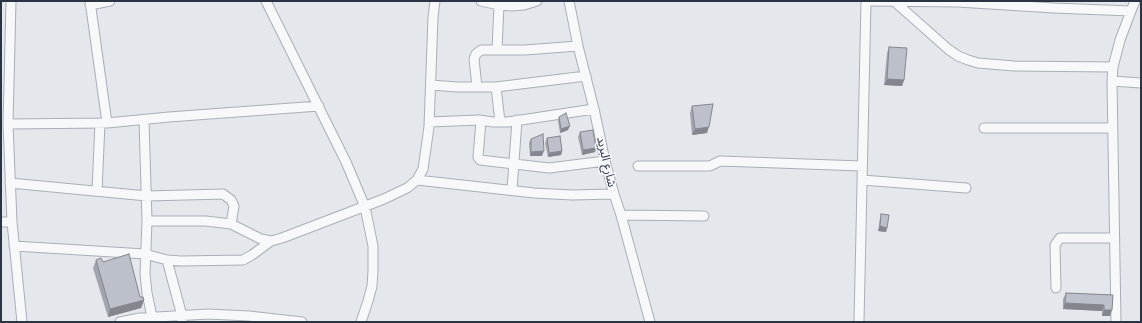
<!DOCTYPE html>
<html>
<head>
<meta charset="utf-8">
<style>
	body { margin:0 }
	#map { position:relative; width:1142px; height:323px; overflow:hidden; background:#e4e7ec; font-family:Arial,sans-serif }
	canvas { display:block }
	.frame { position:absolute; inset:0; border:2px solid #2b3445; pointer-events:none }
</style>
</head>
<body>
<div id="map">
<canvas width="1142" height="323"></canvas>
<div class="frame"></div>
</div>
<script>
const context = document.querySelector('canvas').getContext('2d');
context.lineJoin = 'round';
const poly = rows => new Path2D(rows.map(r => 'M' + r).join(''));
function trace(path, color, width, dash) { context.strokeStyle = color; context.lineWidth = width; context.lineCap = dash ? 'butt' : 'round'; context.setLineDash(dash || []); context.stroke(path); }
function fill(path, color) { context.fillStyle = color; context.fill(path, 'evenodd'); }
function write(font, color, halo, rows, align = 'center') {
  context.font = font + ' Arial,"Noto Sans Arabic",sans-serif'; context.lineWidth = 3; context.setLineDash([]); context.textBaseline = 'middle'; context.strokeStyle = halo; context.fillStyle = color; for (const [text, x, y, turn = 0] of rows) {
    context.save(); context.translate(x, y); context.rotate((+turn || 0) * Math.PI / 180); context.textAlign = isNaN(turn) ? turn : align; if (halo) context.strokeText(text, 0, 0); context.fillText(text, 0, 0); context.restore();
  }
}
const minor = poly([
	[11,1,8,124,12,222,22,322],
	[90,1,107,123],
	[266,1,346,162,365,207,373,246,373,271,372,286,368,301,361,322],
	[481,1,499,5,512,6,524,5,537,1],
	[569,1,578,46,594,109,605,161,614,194,621,215,650,322],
	[872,1,958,2,1054,8,1131,11],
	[895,2,948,49,958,56,968,60,978,63,1014,66,1113,67],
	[90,5,110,1],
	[497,50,499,5],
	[1112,81,1141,83],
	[431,85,457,87,496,87,586,76],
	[477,87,474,59,476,54,481,50,525,50,578,46],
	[496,87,500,122],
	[144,120,147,221],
	[481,121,478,157,480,160,549,168,605,161],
	[429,122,479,120,493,122,508,122,594,109],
	[8,124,107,123,169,117,319,106],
	[984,128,1112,128],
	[638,166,709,166,712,165,720,161,862,166],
	[417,180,423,169,429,127,433,17,435,1],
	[862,180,966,188],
	[10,183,147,196,223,194,231,200,234,206,231,224],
	[512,190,517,120],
	[97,191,100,123],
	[621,215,704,216],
	[1,222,12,222],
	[14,246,145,254,167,260,181,261,243,260,252,255,271,241],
	[167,260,182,316,182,321],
	[1056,288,1055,245,1060,238,1114,238],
	[152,317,147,293,145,274,147,221,206,221,231,224,261,239,271,241,282,238,384,199,407,188,417,180,534,193,572,195,614,194],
	[120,322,140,318,208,314,249,316,302,322],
	[859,322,866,1],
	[1116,322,1112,81,1113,67,1120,40,1131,11,1135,1]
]);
trace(minor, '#a9aeb7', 11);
trace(minor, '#f7f8fa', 9);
fill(poly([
	[889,47,904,80,902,86,884,85,887,53],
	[692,106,707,133,692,135,690,113],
	[559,117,568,130,560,133,558,121],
	[580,132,596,148,595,152,582,155,578,137],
	[547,138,562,151,561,155,548,157,545,143],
	[531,139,542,156,530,156,529,143],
	[881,214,887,228,886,232,878,231,880,218],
	[96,260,103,262,140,297,144,300,141,308,108,317,93,268],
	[1066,293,1113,295,1110,316,1102,316,1102,311,1063,309,1063,299]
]), '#a1a5ae');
fill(poly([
	[887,79,904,80,902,86,884,85],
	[570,126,568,130,560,133,561,129],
	[709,127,707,133,692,135,695,129],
	[596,148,595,152,582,155,583,150],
	[544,151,542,156,530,156,531,152],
	[562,151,561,155,548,157,549,153],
	[880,226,887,228,886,232,878,231],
	[144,300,141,308,108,317,110,309],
	[1065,303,1104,305,1102,311,1063,309],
	[1104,310,1112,310,1110,316,1102,316]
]), '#83868d');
const building = poly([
	[889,47,907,48,904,80,887,79,889,47],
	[713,104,709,127,695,129,692,106,713,104],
	[566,113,570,126,561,129,559,117,566,113],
	[593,130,596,148,583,150,580,132,593,130],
	[543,134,544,151,531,152,531,139,543,134],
	[560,136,562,151,549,153,547,138,560,136],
	[881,214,889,215,887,228,880,226,881,214],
	[129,254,140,297,143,297,144,300,110,309,96,260,101,258,103,262,129,254],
	[1066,293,1113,295,1112,310,1104,310,1104,305,1065,303,1066,293]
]);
fill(building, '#bbc0ca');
trace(building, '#83868d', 1);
write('12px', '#2b3445', '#f4f6f9', [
	["شارع البريد",606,162,77]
]);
</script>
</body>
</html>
